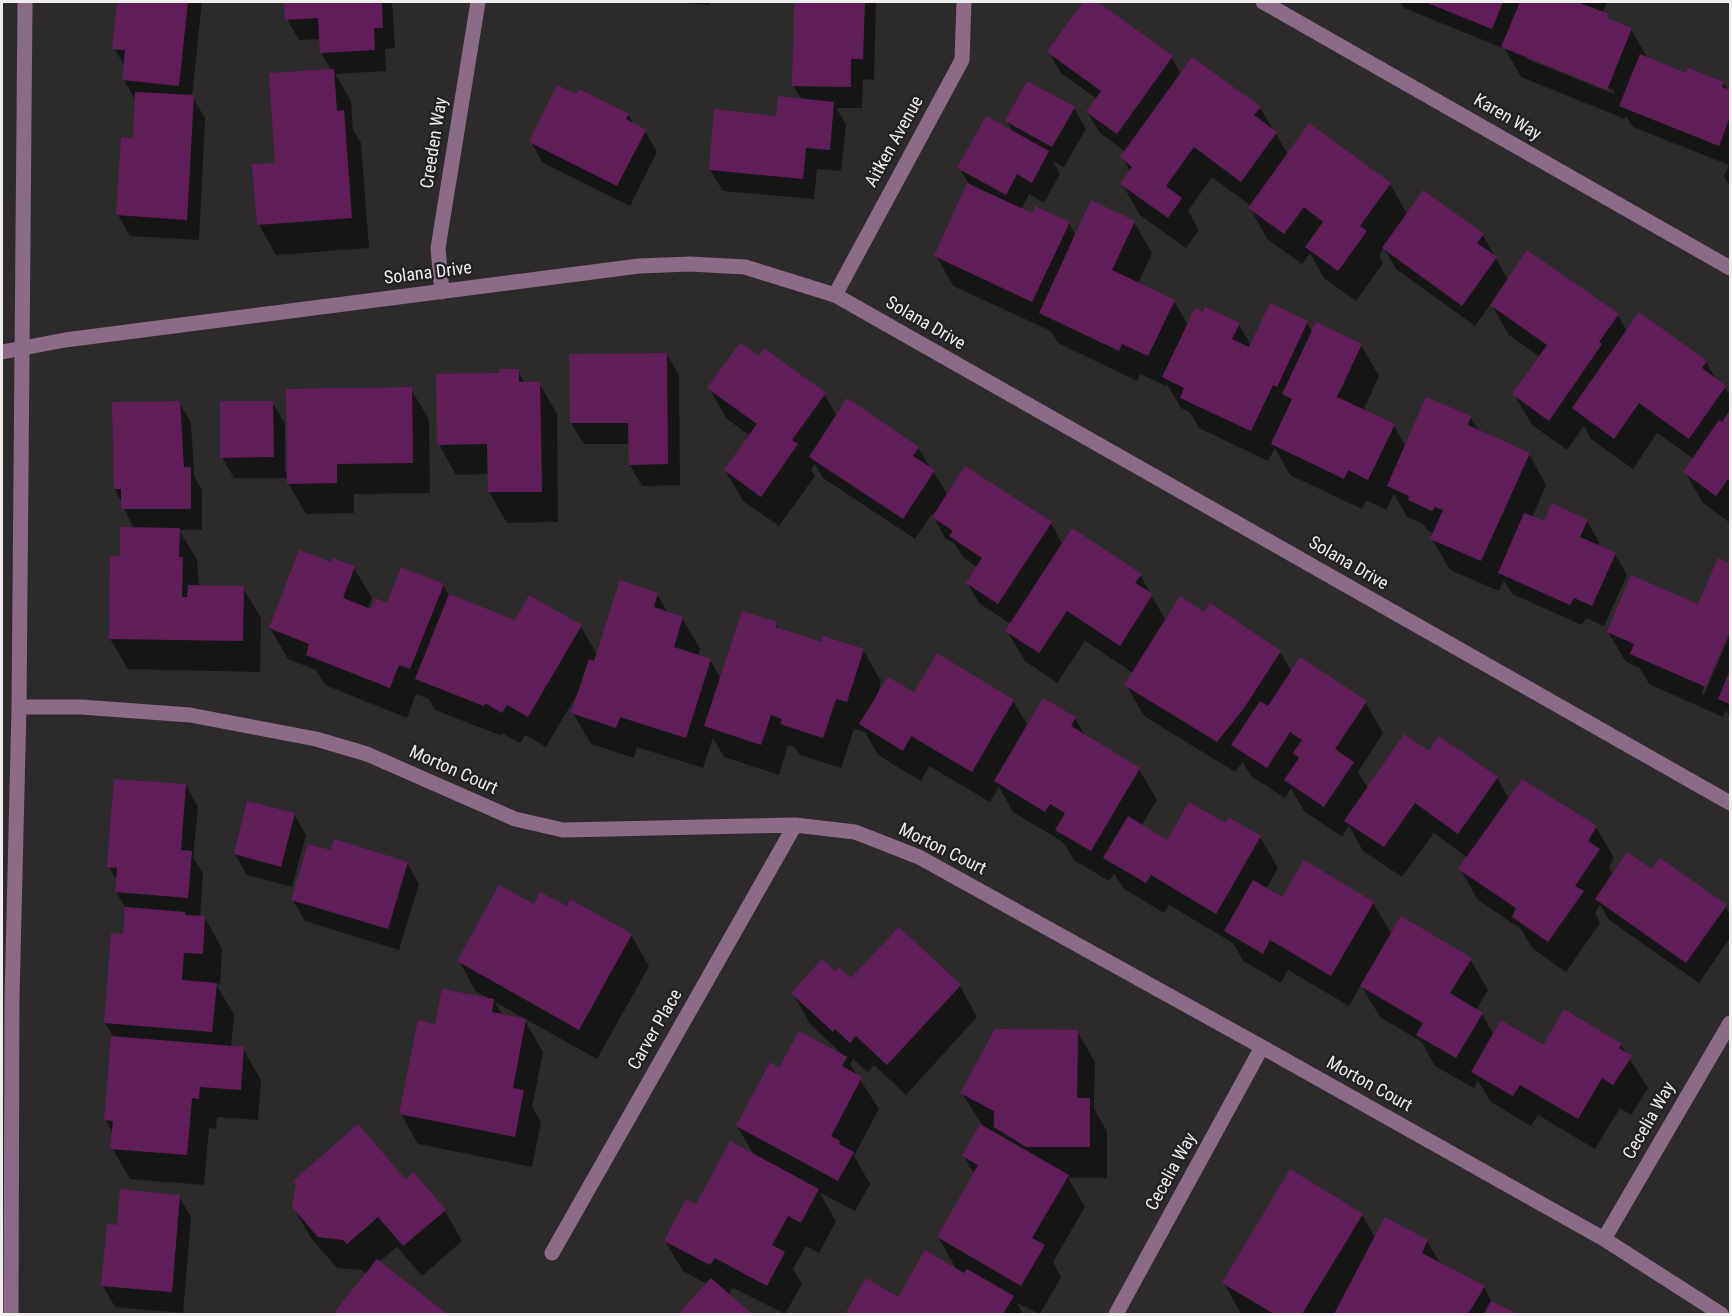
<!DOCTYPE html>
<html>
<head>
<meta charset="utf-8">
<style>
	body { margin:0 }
	#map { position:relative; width:1732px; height:1316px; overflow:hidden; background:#2c2a2b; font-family:"Roboto Condensed",sans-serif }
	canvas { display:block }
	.frame { position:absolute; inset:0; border:3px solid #efedee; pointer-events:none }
</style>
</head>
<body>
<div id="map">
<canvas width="1732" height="1316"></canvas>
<div class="frame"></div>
</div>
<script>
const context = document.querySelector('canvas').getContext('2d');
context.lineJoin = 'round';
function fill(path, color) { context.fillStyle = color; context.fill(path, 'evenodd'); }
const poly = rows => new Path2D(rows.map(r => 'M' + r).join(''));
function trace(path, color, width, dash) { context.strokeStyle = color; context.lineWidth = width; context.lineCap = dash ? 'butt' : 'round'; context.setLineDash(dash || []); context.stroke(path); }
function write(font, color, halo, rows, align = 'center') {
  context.font = font + ' "Roboto Condensed",sans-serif'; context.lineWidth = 4.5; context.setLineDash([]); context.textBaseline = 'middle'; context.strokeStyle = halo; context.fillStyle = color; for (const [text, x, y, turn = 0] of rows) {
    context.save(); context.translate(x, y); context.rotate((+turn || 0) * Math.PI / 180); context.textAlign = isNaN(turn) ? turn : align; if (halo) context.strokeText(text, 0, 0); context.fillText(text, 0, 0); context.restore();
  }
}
fill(poly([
	[119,2,202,2,192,97,205,118,199,240,130,236,118,215,134,139,136,101,124,80,125,67,114,48],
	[286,2,392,2,395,48,385,49,386,71,335,74,351,101,353,130,361,143,369,248,276,255,259,225,331,70,321,53,321,39,299,40,287,19],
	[673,2,709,2,709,5],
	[795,2,876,2,874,80,863,79,862,108,836,108,846,124,841,171,817,169,814,199,723,191,710,170,802,100,793,86],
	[1085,2,1096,2,1171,57,1181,74,1260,108,1288,154,1390,184,1407,214,1483,235,1508,280,1618,315,1627,332,1706,362,1717,381,1725,387,1730,396,1730,523,1703,503,1685,472,1694,459,1657,433,1633,469,1591,439,1584,426,1567,450,1532,425,1514,394,1540,357,1509,335,1491,304,1475,326,1396,269,1384,248,1379,255,1383,263,1356,301,1324,278,1310,253,1302,264,1267,239,1250,208,1251,206,1212,177,1188,211,1199,230,1186,248,1140,215,1122,184,1131,172,1122,157,1126,152,1100,133,1087,112,1097,99,1061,73,1049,52],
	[1400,2,1607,2,1602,13,1611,21,1631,29,1648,59,1687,75,1723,83,1730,92,1730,187,1724,176,1729,165,1633,127,1626,116,1625,119,1521,77,1505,49,1404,8],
	[1527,55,1615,91,1614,94,1527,59],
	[577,96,628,115,634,125,645,131,657,152,630,206,543,163,531,142],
	[1074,108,1086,129,1064,167,1053,161,1060,174,1044,203,1029,194,1021,210,1032,215,1036,208,1069,223,1076,236,1134,222,1152,253,1138,284,1174,301,1188,325,1239,324,1251,346,1307,322,1312,333,1361,345,1379,376,1363,411,1394,426,1406,447,1470,417,1479,431,1529,454,1546,485,1532,518,1545,523,1587,521,1599,542,1597,546,1615,554,1627,575,1604,626,1586,618,1582,625,1512,594,1504,580,1499,591,1450,570,1432,539,1434,534,1427,530,1423,524,1407,517,1394,494,1386,510,1366,500,1362,509,1290,475,1275,448,1268,461,1199,428,1190,412,1181,408,1167,384,1166,386,1140,374,1137,381,1058,343,1051,331,953,286,936,255,969,184,959,168,1014,134,1007,121],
	[667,354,679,376,680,485,642,486,630,465,630,444,584,444,571,423,570,356],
	[759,358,824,394,837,416,918,448,948,495,1051,523,1063,545,1140,575,1166,621,1204,614,1280,652,1292,672,1365,702,1383,733,1358,772,1368,789,1429,753,1497,778,1510,800,1523,781,1596,827,1614,858,1609,867,1613,875,1652,872,1726,906,1730,915,1730,938,1699,983,1609,920,1600,905,1595,913,1600,923,1566,972,1532,948,1521,929,1478,900,1460,869,1468,858,1434,833,1402,877,1363,851,1349,826,1342,837,1304,811,1291,788,1285,798,1251,776,1243,762,1235,772,1144,716,1126,685,1133,673,1085,641,1057,683,1025,661,1007,631,1011,624,980,604,967,583,977,567,963,557,955,544,945,538,932,514,915,539,823,478,815,464,811,469,815,476,779,526,743,501,725,470,750,436,727,419,709,388],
	[518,371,525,384,539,383,557,414,558,522,507,523,489,492,489,474,456,475,439,444],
	[411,389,429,420,430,493,354,494,354,513,306,514,288,483,288,478,234,478,222,457,272,402,285,423,285,472,288,472],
	[179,402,191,423,194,476,202,490,202,530,179,530,197,560,199,587,243,588,261,618,260,672,128,669,110,639,121,557,134,529,115,489],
	[1718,560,1730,565,1730,626,1701,694,1704,695,1730,634,1730,717,1726,710,1723,717,1649,684,1640,668,1626,662,1608,632,1698,606],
	[332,564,354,568,372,598,368,609,372,611,443,585,449,595,516,622,581,627,598,656,657,594,668,613,682,618,700,649,698,656,710,660,721,679,776,624,780,630,822,644,863,650,881,681,877,698,915,694,1013,701,1028,726,1075,718,1085,736,1139,769,1157,800,1141,826,1168,842,1225,825,1260,837,1278,868,1266,889,1283,899,1373,903,1392,935,1470,959,1488,990,1476,1010,1482,1014,1494,1035,1543,1047,1621,1045,1648,1088,1631,1115,1620,1108,1595,1149,1538,1115,1531,1126,1491,1102,1478,1081,1474,1088,1435,1066,1422,1042,1380,1017,1361,985,1349,1006,1288,970,1281,983,1243,961,1233,943,1169,905,1164,913,1123,888,1114,873,1109,881,1074,860,1063,842,1013,812,999,787,990,802,929,766,921,781,878,755,865,732,854,729,841,768,800,755,795,747,788,745,779,775,724,757,713,738,703,768,637,747,634,758,591,744,573,713,579,691,546,747,525,735,520,743,502,733,502,736,435,710,429,699,416,694,407,718,325,685,316,670,288,659,270,628],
	[186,785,198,807,193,857,203,873,200,917,205,918,222,949,220,985,216,984,234,1015,231,1048,243,1049,261,1080,258,1120,217,1117,216,1129,209,1128,204,1185,130,1179,112,1148,113,1133,106,1120,113,1036,105,1023,124,936,127,910,116,892,117,881,109,867],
	[294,814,306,835,292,887,247,875,235,854],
	[332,852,407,863,419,884,399,950,305,921,293,900],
	[534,906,567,908,631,935,649,966,597,1059,495,1002,503,1016,525,1021,543,1052,532,1107,541,1122,532,1167,418,1144,401,1114,436,1025,488,998,476,992,459,961],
	[835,973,851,980,960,986,977,1017,906,1095,874,1065,868,1072,853,1059,850,1064,879,1109,854,1156,870,1184,855,1211,819,1192,836,1221,819,1253,806,1246,793,1269,802,1284,785,1314,733,1288,728,1295,750,1314,680,1314,707,1284,683,1271,665,1241,697,1206,754,1155,737,1126,780,1070,844,1056,810,1024,793,993],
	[1077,1031,1095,1062,1094,1109,1107,1131,1107,1178,1068,1178,1085,1207,1053,1262,1061,1277,1040,1314,1017,1303,1023,1314,847,1314,867,1280,899,1299,958,1272,938,1237,974,1174,964,1156,982,1125,962,1093],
	[406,1182,445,1211,462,1241,422,1276,397,1247,379,1262,444,1314,335,1314,366,1275,362,1270,337,1268,311,1238,293,1207],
	[179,1196,191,1217,183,1313,115,1307,103,1286,118,1227],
	[1362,1215,1376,1239,1427,1241,1441,1265,1484,1287,1493,1304,1514,1314,1241,1314,1224,1283]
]), '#0007');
fill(poly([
	[117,2,188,2,179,86,122,80,125,50,112,49],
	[284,2,382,2,383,28,374,28,375,50,320,53,318,18,285,20],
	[794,2,865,2,863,59,851,59,851,87,792,86],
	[1083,2,1098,2,1173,56,1117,134,1086,112,1101,91,1047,52],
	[1425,2,1503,2,1492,29],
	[1520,2,1577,2,1609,14,1607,18,1632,28,1607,90,1501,47],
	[1640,54,1686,73,1688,68,1724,82,1722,87,1730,90,1730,117,1719,146,1619,106],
	[1192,57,1261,107,1254,115,1277,132,1241,182,1194,147,1166,186,1182,198,1168,218,1120,184,1132,167,1120,157],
	[334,69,337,111,344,110,352,218,257,225,252,164,275,163,269,73],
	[1027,81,1075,107,1052,147,1005,121],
	[557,85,576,94,579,89,629,114,626,119,646,130,617,186,529,142],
	[135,92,194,95,187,220,116,215,121,137,133,138],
	[778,96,834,102,830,150,806,148,803,179,709,170,714,109,776,116],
	[986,116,1049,151,1032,183,1017,174,1006,195,957,168],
	[1309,123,1391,183,1360,226,1367,231,1338,271,1305,247,1323,222,1304,207,1284,234,1248,208],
	[967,183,1032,213,1035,206,1070,222,1032,302,934,256],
	[1423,190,1484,234,1477,243,1497,257,1462,306,1382,248],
	[1091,200,1135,221,1112,270,1175,300,1148,356,1122,344,1119,351,1039,313],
	[1527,250,1619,314,1599,342,1602,344,1549,421,1512,394,1547,345,1490,305],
	[1270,303,1308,321,1277,387,1273,385,1251,431,1180,398,1184,388,1162,377,1195,308,1203,312,1205,307,1240,323,1232,339,1249,347],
	[1639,312,1707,361,1702,368,1726,386,1689,439,1639,403,1614,439,1572,408],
	[1316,322,1362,344,1337,397,1395,424,1368,480,1348,470,1344,479,1271,444,1292,399,1282,394],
	[740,343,759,356,764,348,826,393,792,440,798,444,761,497,724,470,757,424,707,388],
	[667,353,668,464,629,465,628,423,570,423,569,354],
	[499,369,519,369,519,382,540,382,542,492,488,492,487,444,437,445,436,374,499,373],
	[412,387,413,463,337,464,337,483,287,484,286,389],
	[1426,397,1471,416,1468,425,1530,453,1481,561,1430,539,1443,510,1435,507,1432,511,1408,500,1409,496,1387,486],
	[847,398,919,447,913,456,935,470,903,519,809,457],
	[180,401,184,467,191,467,191,509,121,509,121,489,114,489,112,402],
	[220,401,273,401,274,457,220,458],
	[1730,410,1730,481,1728,479,1716,496,1683,472,1719,420,1722,422],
	[965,466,1052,522,998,604,966,583,982,558,949,536,953,531,932,517],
	[1552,503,1588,520,1580,537,1616,553,1592,606,1574,598,1570,605,1498,573,1524,513,1544,521],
	[120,527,180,528,179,557,183,557,182,597,187,597,188,585,244,586,243,641,109,639,110,556,120,556],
	[1072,528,1142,574,1135,583,1153,594,1120,646,1067,611,1039,653,1005,631],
	[299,550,331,562,332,558,355,566,343,598,371,609,375,598,387,603,401,567,444,584,410,669,399,665,390,688,306,655,309,644,269,628],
	[1718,558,1730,564,1730,630,1706,687,1630,654,1634,644,1607,632,1631,575,1698,604],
	[620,580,658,593,654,607,683,617,674,647,711,659,686,738,620,717,616,728,571,713,589,659,594,661],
	[449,594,515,620,529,595,582,625,528,717,507,705,502,713,485,703,484,706,415,679],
	[1180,596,1204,612,1210,603,1281,651,1244,708,1217,742,1124,685],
	[742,611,777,622,776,627,821,642,823,636,864,649,847,702,836,699,823,738,780,724,782,719,771,715,761,745,704,726],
	[937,653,1014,700,972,772,911,736,903,751,859,724,888,677,914,692],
	[1300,657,1367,701,1335,749,1354,762,1324,807,1284,780,1299,758,1293,753,1302,740,1290,732,1267,768,1231,745,1260,701,1268,706],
	[1730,670,1730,704,1718,699],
	[1043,698,1076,717,1071,726,1140,768,1091,851,1055,830,1065,813,1050,804,1045,812,994,781],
	[1404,734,1429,751,1439,736,1498,777,1458,834,1415,803,1384,847,1344,821],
	[114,779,186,784,181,850,192,851,188,898,115,892,117,868,107,867],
	[1522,779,1597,826,1588,841,1600,849,1575,886,1584,891,1548,942,1512,917,1516,908,1458,869],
	[247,801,295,813,281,867,234,854],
	[1189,802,1225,823,1228,817,1261,836,1216,914,1151,875,1146,883,1103,858,1128,816,1167,840],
	[334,839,408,862,388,929,291,900,308,844,331,850],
	[1627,852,1652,869,1660,858,1727,905,1686,963,1595,899],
	[1304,860,1374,902,1331,976,1270,940,1263,954,1224,931,1253,880,1282,897],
	[499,885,534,904,540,892,567,906,570,899,632,934,579,1030,457,961],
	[125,907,185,912,185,915,205,916,203,954,184,953,182,980,217,983,212,1032,104,1023,111,933,123,934],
	[1401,916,1472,958,1450,993,1483,1013,1456,1058,1416,1035,1423,1023,1360,986],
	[899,927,961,985,887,1065,856,1036,850,1043,835,1029,833,1032,791,993,822,959,835,971,839,967,851,978],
	[442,989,494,999,492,1012,526,1019,513,1088,524,1090,515,1137,399,1114,418,1020,435,1024],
	[1564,1009,1622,1044,1619,1048,1632,1056,1613,1085,1602,1078,1578,1119,1520,1085,1513,1096,1471,1072,1501,1020,1543,1045],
	[995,1029,1078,1030,1077,1098,1090,1098,1090,1147,1026,1147,994,1127,994,1111,960,1093],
	[799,1031,847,1057,842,1066,862,1077,831,1136,840,1141,839,1144,854,1152,838,1181,736,1126,770,1062,779,1068],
	[111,1036,244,1047,241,1090,200,1087,199,1099,192,1098,187,1155,110,1149,113,1121,104,1120],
	[358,1124,406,1180,413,1172,446,1210,403,1246,378,1217,347,1244,343,1240,318,1237,292,1207,296,1184,293,1181],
	[980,1124,1069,1175,1032,1238,1045,1245,1021,1286,937,1237,978,1165,962,1156],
	[730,1141,819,1189,801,1223,788,1216,772,1245,785,1252,767,1286,715,1258,710,1265,664,1241,686,1199,696,1204],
	[1290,1169,1363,1214,1302,1314,1274,1314,1222,1283],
	[120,1189,180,1195,172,1292,101,1286,107,1224,117,1225],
	[1385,1217,1428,1240,1422,1253,1485,1286,1468,1314,1334,1314],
	[925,1250,964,1273,967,1269,1014,1296,1003,1314,845,1314,866,1278,898,1297],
	[377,1259,447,1314,333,1314],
	[711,1278,752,1314,678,1314],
	[1491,1301,1518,1314,1484,1314]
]), '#601e59');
trace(poly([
	[1263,2,1730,268],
	[442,292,438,248,478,2],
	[835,295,962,60,964,2],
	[2,352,65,340,639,266,690,264,745,267,835,295,1730,803],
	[19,707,81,707,190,715,316,739,367,754,515,819,563,830,795,825,855,832,919,857,1262,1047,1604,1239,1721,1314],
	[1604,1239,1730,1023],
	[552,1253,795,825],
	[11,1314,12,998,19,707,25,2],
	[1116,1314,1262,1047]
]), '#8b6b85', 15);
write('18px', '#efedee', '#222022', [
	["Karen Way",1507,118,30],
	["Aitken Avenue",895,142,-61],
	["Creeden Way",435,143,-81],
	["Solana Drive",428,274,-7],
	["Solana Drive",925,324,30],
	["Solana Drive",1348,564,30],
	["Morton Court",453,771,24],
	["Morton Court",942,850,26],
	["Carver Place",656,1030,-60],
	["Morton Court",1369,1085,29],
	["Cecelia Way",1650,1121,-60],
	["Cecelia Way",1172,1172,-61]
]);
</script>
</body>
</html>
